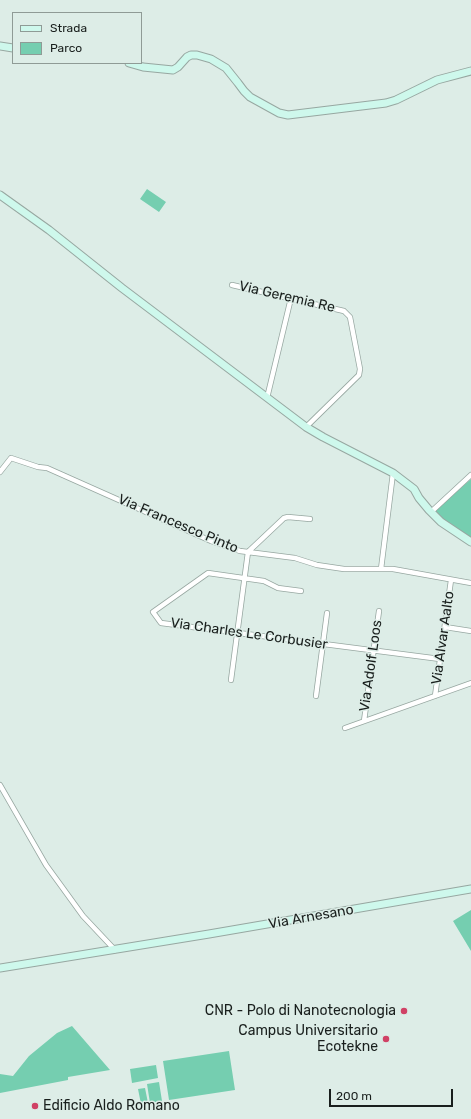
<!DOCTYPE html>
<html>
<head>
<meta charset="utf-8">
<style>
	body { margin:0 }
	#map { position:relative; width:471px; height:1119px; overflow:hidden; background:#ddede7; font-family:Rubik,sans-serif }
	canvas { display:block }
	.legend { position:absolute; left:12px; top:12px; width:130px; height:52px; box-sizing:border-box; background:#ddede7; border:1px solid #8f9b96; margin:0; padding:5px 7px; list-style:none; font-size:12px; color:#191f1d }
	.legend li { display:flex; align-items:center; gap:8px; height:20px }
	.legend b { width:20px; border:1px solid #8f9b96 }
	.scale { position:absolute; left:329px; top:1089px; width:124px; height:18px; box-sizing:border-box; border:2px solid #191f1d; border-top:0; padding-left:5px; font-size:12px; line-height:14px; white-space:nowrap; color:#191f1d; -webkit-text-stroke:3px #ddede7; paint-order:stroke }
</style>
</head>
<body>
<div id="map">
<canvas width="471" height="1119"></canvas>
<ul class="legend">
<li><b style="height:5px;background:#cef8ec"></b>Strada</li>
<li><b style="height:11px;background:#75ceb0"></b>Parco</li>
</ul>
<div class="scale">200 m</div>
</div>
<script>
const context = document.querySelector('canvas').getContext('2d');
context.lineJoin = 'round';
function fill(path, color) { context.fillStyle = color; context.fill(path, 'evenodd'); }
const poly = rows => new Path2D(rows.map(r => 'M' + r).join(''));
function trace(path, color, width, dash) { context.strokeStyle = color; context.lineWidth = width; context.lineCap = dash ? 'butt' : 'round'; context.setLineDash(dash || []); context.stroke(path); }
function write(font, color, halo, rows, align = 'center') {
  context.font = font + ' Rubik,sans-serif'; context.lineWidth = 3; context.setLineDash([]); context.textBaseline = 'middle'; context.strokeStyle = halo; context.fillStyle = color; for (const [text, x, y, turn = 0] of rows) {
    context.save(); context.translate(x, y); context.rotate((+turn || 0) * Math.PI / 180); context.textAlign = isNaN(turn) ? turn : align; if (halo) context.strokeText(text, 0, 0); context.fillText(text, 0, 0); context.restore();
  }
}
fill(poly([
	[147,189,166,202,159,212,140,199],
	[471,479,471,540,442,521,433,512],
	[471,910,471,951,453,921],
	[72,1026,110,1070,68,1077,68,1080,0,1093,0,1074,13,1076,29,1056,57,1033],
	[229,1051,235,1090,169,1100,163,1061],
	[156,1065,158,1078,132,1083,130,1069],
	[159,1082,162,1101,150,1103,147,1084],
	[145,1088,148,1103,141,1104,138,1089]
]), '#75ceb0');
const street = poly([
	[232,285,344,311,350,317,360,369,359,375,306,427],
	[267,398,291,298],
	[0,472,11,458,38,467,47,468,211,541,240,551,295,558,317,565,344,569,393,569,471,583],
	[431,512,471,475],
	[381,569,393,473],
	[301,591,278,588,264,581,208,573,153,612,161,623,440,659],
	[445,627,471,631],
	[231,680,248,552,284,518,288,517,310,519],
	[316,696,327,613],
	[435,696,451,580],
	[364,721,379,611],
	[345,728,471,683],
	[0,785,46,865,62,887,83,916,115,950]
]);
const secondary = poly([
	[0,46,13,48],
	[129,63,143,67,173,70,178,67,187,57,191,55,197,55,211,59,226,68,238,83,244,91,250,97,279,113,288,115,386,103,396,100,437,80,471,71],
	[0,195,49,230,122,288,306,427,323,437,393,473,414,489,419,498,429,510,441,522,471,542],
	[0,968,209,934,471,889]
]);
trace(street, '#97a7a1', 6);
trace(secondary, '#97a7a1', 9);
trace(street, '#fff', 4.5);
trace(secondary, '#cef8ec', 7);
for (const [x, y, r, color] of [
	[404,1011,4,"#d04165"],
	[386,1039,4,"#d04165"],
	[35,1106,4,"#d04165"]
]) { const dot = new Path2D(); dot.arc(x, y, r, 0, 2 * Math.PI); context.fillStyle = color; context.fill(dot); trace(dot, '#ddede7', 1.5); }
write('14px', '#191f1d', '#ddede7', [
	["Via Geremia Re",287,297,13],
	["Via Francesco Pinto",178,524,23],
	["Via Charles Le Corbusier",249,634,8],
	["Via Alvar Aalto",443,638,-82],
	["Via Adolf Loos",371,666,-82],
	["Via Arnesano",311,917,-10]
]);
write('14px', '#191f1d', '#ddede7', [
	["CNR - Polo di Nanotecnologia",396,1011],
	["Campus Universitario",378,1031],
	["Ecotekne",378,1047],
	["Edificio Aldo Romano",43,1106,"left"]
], 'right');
</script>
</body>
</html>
